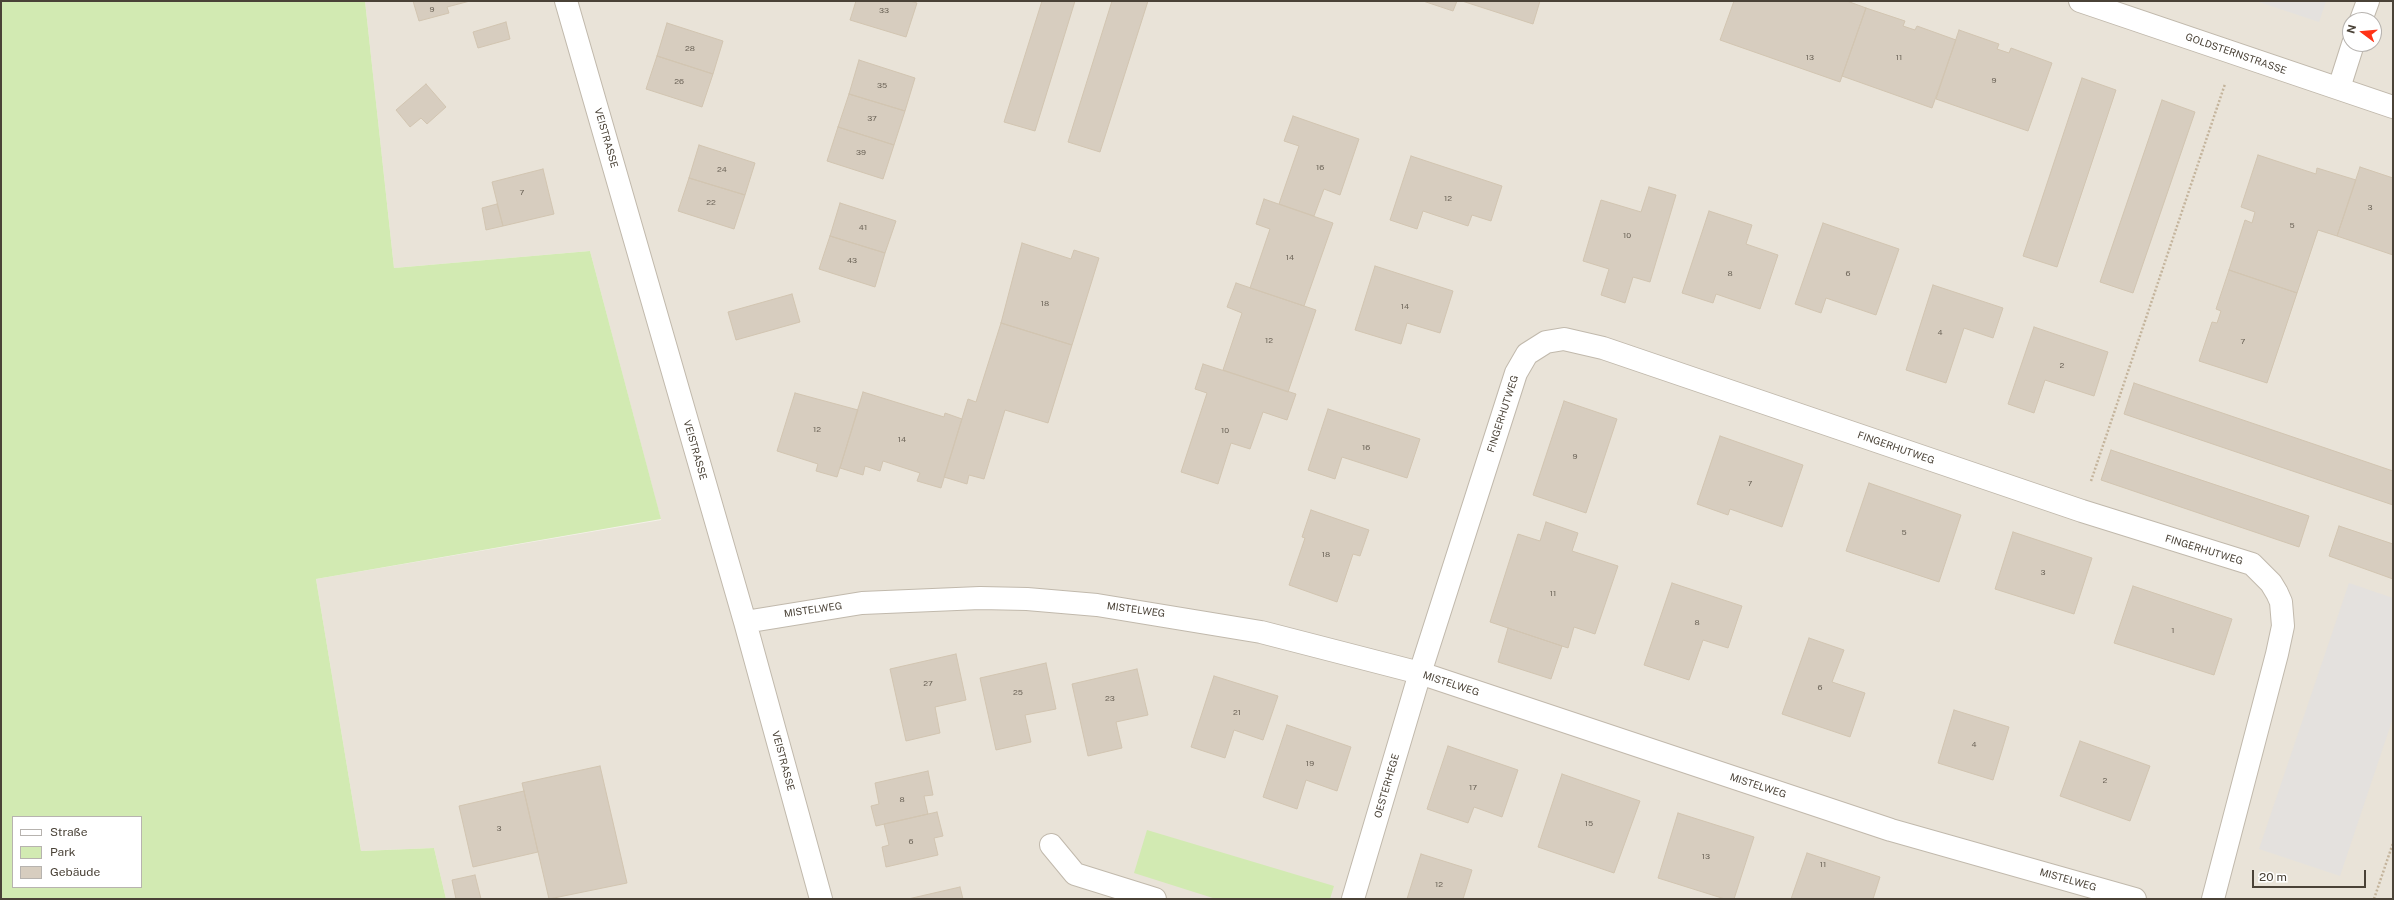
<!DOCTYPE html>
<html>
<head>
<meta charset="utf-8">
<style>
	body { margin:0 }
	#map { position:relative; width:2394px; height:900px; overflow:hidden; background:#f5f1ea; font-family:"Public Sans",sans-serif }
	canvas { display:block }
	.frame { position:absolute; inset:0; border:2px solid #4a4237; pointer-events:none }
	.legend { position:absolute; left:12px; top:816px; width:130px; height:72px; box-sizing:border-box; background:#fff; border:1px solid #b7b3af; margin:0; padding:5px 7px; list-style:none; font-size:12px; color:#4a4237 }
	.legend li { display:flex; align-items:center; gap:8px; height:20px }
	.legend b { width:20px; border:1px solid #b7b3af }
	.north { position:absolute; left:2342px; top:12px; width:40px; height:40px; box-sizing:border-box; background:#fff; border:1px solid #b7b3af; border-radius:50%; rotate:286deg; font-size:11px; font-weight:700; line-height:16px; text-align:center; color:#4a4237 }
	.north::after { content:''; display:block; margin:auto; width:14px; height:18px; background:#ff3317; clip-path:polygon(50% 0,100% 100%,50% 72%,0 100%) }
	.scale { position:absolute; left:2252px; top:870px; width:114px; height:18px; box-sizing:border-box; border:2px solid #4a4237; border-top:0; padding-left:5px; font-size:12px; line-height:14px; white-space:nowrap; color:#4a4237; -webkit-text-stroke:3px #fff; paint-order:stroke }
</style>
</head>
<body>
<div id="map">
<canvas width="2394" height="900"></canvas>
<div class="frame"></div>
<ul class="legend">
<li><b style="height:5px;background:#fff"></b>Straße</li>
<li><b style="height:11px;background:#d2eab2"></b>Park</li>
<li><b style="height:11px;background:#d7cdbf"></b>Gebäude</li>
</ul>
<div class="north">N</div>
<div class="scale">20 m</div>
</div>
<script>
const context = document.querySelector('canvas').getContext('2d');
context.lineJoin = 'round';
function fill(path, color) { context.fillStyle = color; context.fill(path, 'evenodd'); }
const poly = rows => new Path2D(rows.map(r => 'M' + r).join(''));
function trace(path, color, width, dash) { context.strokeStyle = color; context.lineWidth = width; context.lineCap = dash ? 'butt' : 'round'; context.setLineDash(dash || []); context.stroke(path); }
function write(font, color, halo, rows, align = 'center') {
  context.font = font + ' "Public Sans",sans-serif'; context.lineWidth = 3; context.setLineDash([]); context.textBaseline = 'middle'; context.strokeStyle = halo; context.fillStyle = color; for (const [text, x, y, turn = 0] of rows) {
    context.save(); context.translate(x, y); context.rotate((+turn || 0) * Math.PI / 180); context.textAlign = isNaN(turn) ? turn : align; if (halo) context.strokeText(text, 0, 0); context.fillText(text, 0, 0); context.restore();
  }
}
fill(poly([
	[365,1,2393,1,2393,899,446,899,434,848,361,851,316,579,661,520,590,251,394,268],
	[2350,20,2374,20,2374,44,2350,44]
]), '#e9e3d8');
fill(poly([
	[1,1,365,1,394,268,590,251,661,519,316,579,361,851,434,848,446,899,1,899],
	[13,817,141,817,141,887,13,887],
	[1147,830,1334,886,1330,899,1216,899,1134,873]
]), '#d2eab2');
fill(poly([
	[2256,1,2326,1,2319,22],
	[2349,583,2393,598,2393,718,2340,876,2259,849]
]), '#e4e1de');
const building = poly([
	[413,1,470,1,447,7,449,13,419,21,413,1],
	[856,1,910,1,917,3,906,37,850,20,856,1],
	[1042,1,1075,1,1035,131,1004,122,1042,1],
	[1112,1,1148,1,1100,152,1068,142,1112,1],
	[1423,1,1457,1,1453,11,1423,1],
	[1462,1,1540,1,1533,24,1462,1],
	[1734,1,1847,1,1866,8,1840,82,1720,40,1734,1],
	[1866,8,1905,21,1903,26,1915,30,1917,26,1956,40,1932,108,1842,76,1866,8],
	[506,22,510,39,478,48,473,32,506,22],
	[667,23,723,41,713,74,657,56,667,23],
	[1959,30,1999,44,1997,49,2009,53,2011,48,2052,63,2028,131,1936,99,1959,30],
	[657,56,713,74,702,107,646,89,657,56],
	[859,60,915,78,905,111,849,94,859,60],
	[2082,78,2116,90,2057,267,2023,256,2082,78],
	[426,84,446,107,427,124,421,118,410,127,396,110,426,84],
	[849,94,905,111,894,145,838,127,849,94],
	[2162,100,2195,112,2133,293,2100,282,2162,100],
	[1293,116,1359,139,1340,195,1324,189,1314,216,1279,204,1299,146,1284,141,1293,116],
	[838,127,894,145,883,179,827,161,838,127],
	[699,145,755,163,745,195,689,178,699,145],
	[2258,155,2316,174,2317,168,2356,180,2337,236,2318,230,2297,293,2229,270,2245,220,2252,223,2255,212,2241,207,2258,155],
	[1411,156,1502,186,1491,221,1472,215,1468,226,1423,211,1417,229,1390,220,1411,156],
	[2360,167,2393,178,2393,255,2337,236,2360,167],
	[543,169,554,214,503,226,492,182,543,169],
	[689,178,745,195,734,229,678,211,689,178],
	[1649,187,1676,195,1650,282,1633,277,1625,303,1601,295,1609,269,1583,261,1601,200,1641,212,1649,187],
	[1264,199,1333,223,1304,306,1250,288,1270,229,1256,224,1264,199],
	[840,203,896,221,885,253,830,236,840,203],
	[497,204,503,226,486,230,482,208,497,204],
	[1709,211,1752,225,1746,244,1778,255,1760,309,1716,294,1713,303,1682,293,1709,211],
	[1823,223,1899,249,1876,315,1826,298,1821,313,1795,304,1823,223],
	[830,236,885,253,875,287,819,269,830,236],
	[1022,243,1071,259,1074,250,1099,258,1072,345,1001,323,1022,243],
	[1375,266,1453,291,1440,333,1407,323,1401,344,1355,330,1375,266],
	[2229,270,2297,293,2267,383,2199,361,2212,322,2217,323,2221,311,2216,309,2229,270],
	[1236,283,1316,310,1288,392,1223,370,1242,313,1227,307,1236,283],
	[1933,285,2003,308,1993,338,1964,328,1946,383,1906,370,1933,285],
	[792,294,800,322,736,340,728,312,792,294],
	[1001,323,1072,345,1048,423,1005,410,984,479,969,475,967,484,944,477,968,399,976,402,1001,323],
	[2034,327,2108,352,2094,396,2045,380,2034,413,2008,404,2034,327],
	[1203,364,1296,394,1287,420,1263,412,1250,449,1231,443,1218,484,1181,472,1207,393,1195,389,1203,364],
	[2134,383,2393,471,2393,505,2124,414,2134,383],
	[863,392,944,417,945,413,962,419,941,488,917,481,920,473,883,461,880,471,865,466,863,475,840,468,863,392],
	[795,393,858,410,837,477,816,471,818,464,777,451,795,393],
	[1564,401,1617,419,1586,513,1533,495,1564,401],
	[1328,409,1420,439,1407,478,1342,457,1335,479,1308,470,1328,409],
	[1720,436,1803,465,1782,527,1730,509,1728,515,1697,504,1720,436],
	[2111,450,2309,516,2299,547,2101,480,2111,450],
	[1869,483,1961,515,1939,582,1846,551,1869,483],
	[1311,510,1369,530,1360,556,1353,554,1337,602,1289,585,1305,538,1302,537,1311,510],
	[1546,522,1578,533,1572,551,1618,566,1595,634,1574,627,1568,648,1490,622,1518,534,1540,541,1546,522],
	[2339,526,2393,544,2393,579,2329,556,2339,526],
	[2013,532,2092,558,2074,614,1995,589,2013,532],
	[1672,583,1742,606,1728,648,1703,640,1689,680,1644,665,1672,583],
	[2133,586,2232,619,2214,675,2114,643,2133,586],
	[1508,628,1562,646,1551,679,1498,662,1508,628],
	[1809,638,1844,650,1832,682,1865,693,1850,737,1782,714,1809,638],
	[956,654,966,700,935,707,940,733,906,741,890,669,956,654],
	[1046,663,1056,709,1025,715,1031,742,996,750,980,678,1046,663],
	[1137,669,1148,715,1116,722,1122,748,1088,756,1072,684,1137,669],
	[1214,676,1278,696,1263,740,1234,730,1225,758,1191,747,1214,676],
	[1954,710,2009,727,1993,780,1938,763,1954,710],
	[1287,725,1351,747,1337,791,1306,780,1297,809,1263,797,1287,725],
	[2080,741,2150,766,2130,821,2060,796,2080,741],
	[1448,746,1518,770,1502,817,1474,807,1468,823,1427,809,1448,746],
	[600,766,627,883,549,899,522,783,600,766],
	[928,771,933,795,924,796,928,814,876,826,871,806,879,804,875,783,928,771],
	[1562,774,1640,801,1614,873,1538,847,1562,774],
	[524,791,538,852,473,867,459,806,524,791],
	[937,812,943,836,934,838,938,855,886,867,882,847,889,845,884,824,937,812],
	[1678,813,1754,837,1734,899,1725,899,1658,878,1678,813],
	[1807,853,1880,877,1873,899,1791,899,1807,853],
	[1421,854,1472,870,1463,899,1407,899,1421,854],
	[475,875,481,899,456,899,452,880,475,875],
	[960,887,963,899,908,899,960,887]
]);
fill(building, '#d7cdbf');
trace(building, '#d2c5b1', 1);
const street = poly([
	[566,1,745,622,821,899],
	[2080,1,2393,107],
	[2361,20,2368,1],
	[2339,88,2353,44],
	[745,622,862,603,980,598,1027,599,1097,605,1261,632,1420,673,1891,830,2135,899],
	[1051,845,1075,874,1155,899],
	[1353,899,1420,673,1516,373,1527,354,1546,342,1564,339,1603,348,2082,511,2252,564,2271,583,2277,593,2281,602,2283,626,2277,654,2213,899]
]);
trace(street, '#c1b9ac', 24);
trace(poly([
	[2091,481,2225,84],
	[2374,899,2393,843]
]), '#c4b49c', 2.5, [2, 2]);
trace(street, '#fff', 22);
write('8px', '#6d6559', null, [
	["9",432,10],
	["33",884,11],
	["28",690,49],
	["13",1810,58],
	["11",1899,58],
	["9",1994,81],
	["26",679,82],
	["35",882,86],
	["37",872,119],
	["39",861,153],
	["16",1320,168],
	["24",722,170],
	["7",522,193],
	["12",1448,199],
	["22",711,203],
	["3",2370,208],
	["5",2292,226],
	["41",863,228],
	["10",1627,236],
	["14",1290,258],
	["43",852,261],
	["8",1730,274],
	["6",1848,274],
	["18",1045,304],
	["14",1405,307],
	["4",1940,333],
	["12",1269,341],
	["7",2243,342],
	["2",2062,366],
	["12",817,430],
	["10",1225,431],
	["14",902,440],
	["16",1366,448],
	["9",1575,457],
	["7",1750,484],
	["5",1904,533],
	["18",1326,555],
	["3",2043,573],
	["11",1553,594],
	["8",1697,623],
	["1",2173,631],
	["27",928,684],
	["6",1820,688],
	["25",1018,693],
	["23",1110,699],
	["21",1237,713],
	["4",1974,745],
	["19",1310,764],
	["2",2105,781],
	["17",1473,788],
	["8",902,800],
	["15",1589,824],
	["3",499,829],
	["6",911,842],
	["13",1706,857],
	["11",1823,865],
	["12",1439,885]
]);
write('10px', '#4a4237', '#fff', [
	["GOLDSTERNSTRASSE",2236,54,19],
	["VEISTRASSE",606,138,74],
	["FINGERHUTWEG",1503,414,-72],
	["FINGERHUTWEG",1896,448,19],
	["VEISTRASSE",695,450,74],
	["FINGERHUTWEG",2204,550,17],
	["MISTELWEG",813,610,-8],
	["MISTELWEG",1136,610,8],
	["MISTELWEG",1451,684,18],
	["VEISTRASSE",783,761,75],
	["OESTERHEGE",1387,786,-74],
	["MISTELWEG",1758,786,18],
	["MISTELWEG",2068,880,16]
]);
</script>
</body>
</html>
